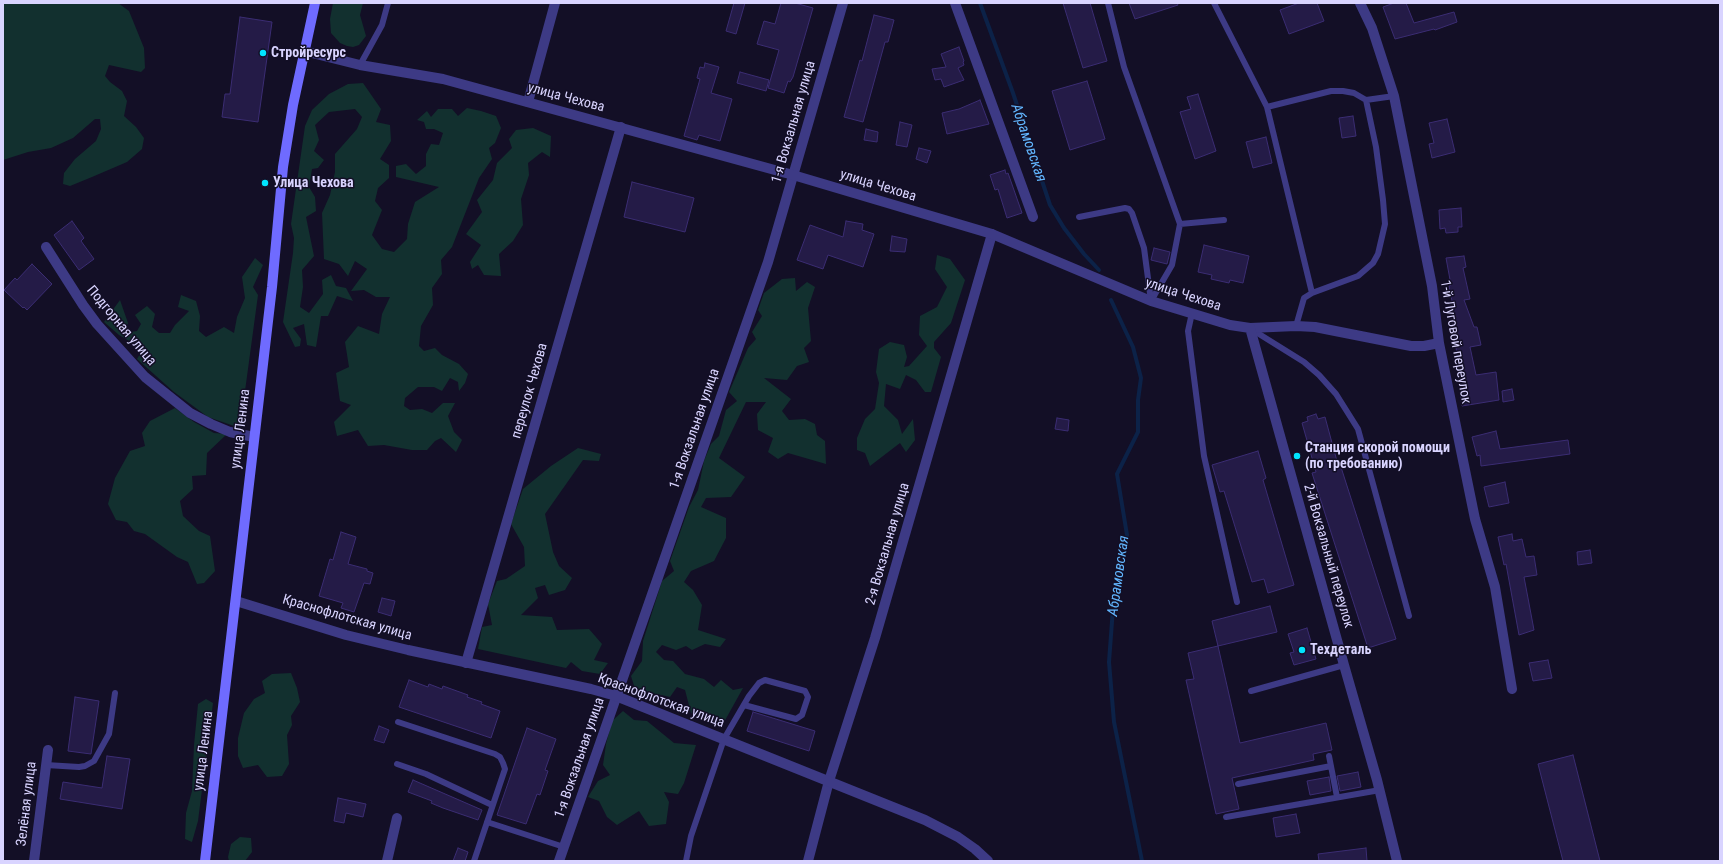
<!DOCTYPE html>
<html>
<head>
<meta charset="utf-8">
<style>
	body { margin:0 }
	#map { position:relative; width:1723px; height:864px; overflow:hidden; background:#130f26; font-family:"Roboto Condensed",sans-serif }
	canvas { display:block }
	.frame { position:absolute; inset:0; border:4px solid #d9d4ff; pointer-events:none }
</style>
</head>
<body>
<div id="map">
<canvas width="1723" height="864"></canvas>
<div class="frame"></div>
</div>
<script>
const context = document.querySelector('canvas').getContext('2d');
context.lineJoin = 'round';
function fill(path, color) { context.fillStyle = color; context.fill(path, 'evenodd'); }
const poly = rows => new Path2D(rows.map(r => 'M' + r).join(''));
function trace(path, color, width, dash) { context.strokeStyle = color; context.lineWidth = width; context.lineCap = dash ? 'butt' : 'round'; context.setLineDash(dash || []); context.stroke(path); }
function write(font, color, halo, rows, align = 'center') {
  context.font = font + ' "Roboto Condensed",sans-serif'; context.lineWidth = 3; context.setLineDash([]); context.textBaseline = 'middle'; context.strokeStyle = halo; context.fillStyle = color; for (const [text, x, y, turn = 0] of rows) {
    context.save(); context.translate(x, y); context.rotate((+turn || 0) * Math.PI / 180); context.textAlign = isNaN(turn) ? turn : align; if (halo) context.strokeText(text, 0, 0); context.fillText(text, 0, 0); context.restore();
  }
}
fill(poly([
	[3,3,118,3,129,11,144,48,145,68,141,72,109,65,105,76,110,82,122,91,127,101,124,116,136,127,144,138,142,149,127,162,92,177,70,186,63,184,64,173,75,159,96,141,101,129,100,119,95,119,73,138,51,148,28,152,3,160],
	[333,3,363,3,360,15,366,36,359,45,353,47,347,46,340,43,331,33,330,19],
	[363,83,381,109,376,122,390,125,391,141,380,159,389,165,389,178,378,188,375,201,382,210,372,235,382,249,394,252,407,239,408,224,415,202,439,187,396,177,396,166,406,164,416,174,426,166,426,154,431,144,439,145,443,133,434,129,426,129,424,122,417,120,427,111,431,117,438,109,452,109,458,116,467,108,481,111,496,116,501,128,495,143,489,148,492,159,479,178,452,247,441,260,442,274,432,288,433,305,421,326,419,346,424,351,435,348,442,355,459,364,468,374,465,383,459,391,458,382,450,378,442,391,434,387,418,387,405,398,404,406,410,410,422,409,432,413,443,403,455,403,448,416,454,432,462,440,456,452,441,438,435,441,427,450,412,450,384,445,368,446,358,430,337,436,334,422,351,405,340,401,336,373,349,367,345,342,358,326,379,334,382,314,390,297,376,297,364,290,351,291,367,269,355,261,348,276,339,264,324,259,322,213,330,195,335,172,335,154,357,129,362,117,355,109,329,112,315,125,319,140,314,151,324,160,318,168,312,169,309,187,315,197,316,211,306,217,314,256,302,270,303,287,300,307,309,313,323,294,322,280,331,275,336,286,346,288,353,301,337,296,328,316,321,316,316,347,307,345,304,324,293,328,301,339,300,346,295,347,283,322,293,253,294,238,291,224,305,126,312,110,329,94,348,84],
	[533,128,551,136,550,157,542,152,528,163,529,175,521,199,523,225,513,241,499,254,501,276,484,275,478,265,472,269,470,262,481,245,466,234,482,212,477,200,493,180,497,163,512,148,509,139,516,130],
	[937,255,950,259,965,280,951,323,934,342,934,348,941,357,931,392,925,392,916,380,906,375,900,389,886,384,884,406,898,420,902,434,913,419,915,440,906,452,900,443,870,466,865,453,857,450,857,438,865,419,875,409,879,383,876,372,879,349,890,342,904,345,907,357,904,367,909,366,927,346,919,335,920,316,937,307,947,287,935,269],
	[255,258,263,265,253,287,258,295,240,428,208,417,174,392,137,359,143,349,119,335,104,322,120,300,128,323,124,333,137,331,141,324,135,315,147,306,155,314,152,327,159,333,170,333,175,325,189,311,178,307,181,295,196,301,200,316,199,331,206,337,224,327,234,333,237,317,245,298,242,277],
	[795,278,796,291,807,282,815,287,808,308,811,341,804,348,809,362,797,366,787,380,764,378,791,399,782,411,789,420,805,419,815,424,817,435,825,441,826,464,788,453,778,459,768,452,773,438,758,430,757,414,766,402,746,402,719,458,745,477,731,497,706,498,701,507,726,518,726,538,714,561,691,571,684,582,693,590,702,605,698,630,726,639,720,647,705,644,692,650,686,646,676,650,662,645,656,652,664,660,673,661,685,674,704,679,714,687,721,680,733,690,743,688,723,724,691,713,685,690,677,687,670,697,635,689,631,676,642,661,643,641,662,581,674,571,670,561,689,507,698,490,704,461,711,444,719,436,726,410,737,401,729,392,748,348,756,339,752,332,762,316,758,310,764,293,782,279],
	[175,408,194,422,214,433,227,434,207,453,206,475,192,476,193,489,180,501,183,516,199,531,210,536,215,571,204,583,197,584,188,562,177,557,145,534,134,531,127,522,116,520,108,504,115,478,130,451,145,446,142,433,150,421],
	[578,448,601,454,599,461,583,460,545,514,553,552,559,566,572,578,565,590,549,595,545,585,535,588,538,598,521,615,552,617,557,630,589,629,602,644,594,660,608,663,600,674,582,671,571,662,566,668,478,649,482,627,492,625,488,604,497,581,506,579,525,566,524,547,511,524,523,489,551,466],
	[291,673,297,688,300,702,291,716,292,725,287,735,289,764,282,776,267,777,258,765,243,768,238,756,238,738,244,713,254,699,265,693,262,681,272,674],
	[206,699,213,703,198,821,192,842,185,839,186,813,192,791,194,745,198,704],
	[623,711,634,720,647,721,674,743,696,745,684,783,678,794,664,792,669,802,666,824,649,826,639,811,617,825,607,817,599,801,588,797,598,781,610,775,603,765,606,744,612,721],
	[240,837,251,838,252,852,245,861,229,861,228,857,231,844]
]), '#12302f');
trace(poly([
	[980,3,1013,93,1050,205,1064,228,1084,254,1099,270],
	[1111,300,1133,347,1141,378,1138,400,1138,432,1117,474,1127,535,1113,608,1109,662,1114,722,1142,861]
]), '#0c2248', 4);
const building = poly([
	[734,3,745,3,736,34,726,31,734,3],
	[781,3,795,3,813,8,793,77,790,82,788,81,784,93,768,88,779,50,757,44,764,21,775,24,781,3],
	[1063,3,1090,3,1107,61,1083,68,1063,3],
	[1129,3,1177,3,1178,5,1135,19,1129,3],
	[1299,3,1317,3,1324,21,1289,34,1280,10,1299,3],
	[1394,3,1406,3,1414,23,1454,12,1457,22,1435,30,1434,29,1395,39,1383,7,1394,3],
	[874,15,894,20,888,42,885,42,863,122,844,117,860,60,862,61,874,15],
	[240,17,272,22,258,122,222,117,225,94,230,94,240,17],
	[959,47,964,61,963,62,964,65,958,68,964,80,944,87,941,79,935,80,932,69,946,67,941,54,959,47],
	[705,63,719,67,711,93,732,99,720,141,699,135,697,140,684,136,700,79,697,78,700,67,704,68,705,63],
	[740,72,769,80,766,91,737,83,740,72],
	[1087,81,1105,139,1070,150,1052,91,1087,81],
	[1198,94,1216,151,1195,159,1180,112,1191,109,1187,97,1198,94],
	[980,100,989,124,947,134,942,113,959,109,980,100],
	[1353,116,1356,136,1342,138,1339,118,1353,116],
	[1447,119,1455,152,1432,158,1429,144,1434,143,1429,123,1447,119],
	[900,122,912,125,907,147,896,145,900,122],
	[866,129,878,132,877,142,864,140,866,129],
	[1266,137,1272,163,1253,168,1246,142,1266,137],
	[919,148,931,151,927,163,916,159,919,148],
	[1005,170,1006,174,1008,173,1022,213,1007,218,998,189,995,190,990,175,1005,170],
	[632,182,694,198,685,232,624,217,632,182],
	[1461,208,1462,227,1458,227,1458,232,1446,233,1445,228,1440,229,1439,210,1461,208],
	[72,221,84,238,81,241,94,259,79,270,54,235,72,221],
	[846,221,863,224,862,230,874,234,863,267,828,255,823,269,797,260,810,225,843,237,846,221],
	[892,236,907,239,905,252,890,251,892,236],
	[1204,245,1249,256,1243,283,1230,280,1229,283,1211,279,1212,275,1198,272,1204,245],
	[1154,248,1170,252,1167,264,1151,260,1154,248],
	[1464,256,1466,267,1463,268,1470,299,1464,300,1474,327,1477,327,1481,345,1470,347,1476,375,1496,372,1499,400,1462,406,1460,392,1463,391,1451,317,1455,316,1449,286,1451,285,1446,258,1464,256],
	[32,264,52,284,27,310,24,307,23,308,4,290,15,278,17,280,32,264],
	[1512,389,1514,400,1503,402,1502,391,1512,389],
	[1316,414,1318,419,1325,417,1338,465,1340,464,1396,639,1368,648,1312,473,1316,472,1302,423,1308,421,1307,417,1316,414],
	[1057,418,1069,420,1068,431,1055,429,1057,418],
	[1496,431,1500,449,1568,440,1570,454,1481,466,1480,455,1477,456,1472,437,1496,431],
	[1258,451,1266,478,1263,480,1294,585,1268,593,1264,579,1252,582,1224,491,1220,492,1212,465,1258,451],
	[1505,482,1509,503,1489,507,1484,487,1505,482],
	[341,532,356,537,348,564,367,569,367,571,373,573,370,584,364,583,354,612,341,608,343,603,319,596,330,559,333,560,341,532],
	[1512,534,1513,541,1522,539,1526,557,1534,556,1537,575,1524,577,1534,630,1519,635,1506,564,1504,565,1498,537,1512,534],
	[1590,550,1592,563,1578,565,1577,552,1590,550],
	[382,598,395,601,391,616,378,612,382,598],
	[1270,606,1277,632,1218,646,1212,621,1270,606],
	[1307,628,1316,659,1294,665,1290,653,1294,652,1288,634,1307,628],
	[1218,646,1240,743,1326,723,1332,750,1313,754,1314,760,1232,778,1239,809,1216,814,1186,680,1194,679,1188,653,1218,646],
	[1548,660,1552,678,1533,681,1529,663,1548,660],
	[409,680,428,687,429,684,442,689,443,686,468,695,467,697,482,702,481,704,500,711,491,738,399,707,409,680],
	[75,697,99,701,91,754,68,751,75,697],
	[753,712,815,731,809,751,747,731,753,712],
	[379,726,389,730,384,743,374,740,379,726],
	[527,728,556,739,545,770,548,771,540,795,537,794,526,824,497,815,527,728],
	[1573,755,1600,861,1563,861,1538,764,1573,755],
	[107,756,130,759,122,809,60,799,63,782,102,788,107,756],
	[1358,772,1361,787,1340,791,1337,776,1358,772],
	[1329,777,1331,791,1310,795,1307,781,1329,777],
	[413,780,482,810,478,820,443,808,431,803,432,801,408,792,413,780],
	[338,798,366,804,363,817,346,813,344,823,334,821,338,798],
	[1296,814,1300,833,1276,837,1273,818,1296,814],
	[458,848,468,852,465,861,453,861,458,848],
	[1366,848,1367,861,1319,861,1318,854,1366,848]
]);
fill(building, '#241b47');
trace(building, '#3b2d73', 1);
trace(poly([
	[1108,3,1124,67,1180,224,1172,265,1151,301],
	[1214,3,1267,107,1331,91,1343,91,1354,93,1366,100],
	[360,65,382,25,388,3],
	[1267,107,1312,293],
	[1079,217,1125,208,1129,209,1132,213,1144,248,1151,301],
	[1180,224,1224,220],
	[1192,313,1188,331,1204,456,1237,602],
	[1296,326,1304,298,1312,293,1358,276,1373,263,1378,254,1385,224,1383,200,1376,147,1366,100,1394,96],
	[1251,329,1304,362,1319,375,1336,394,1358,429,1409,616],
	[1251,691,1344,665],
	[398,722,495,754,500,757,503,763,505,769,474,861],
	[1329,756,1337,797],
	[397,764,426,774,492,805],
	[46,765,79,767,85,766,94,761,109,734,115,693],
	[1238,784,1331,766],
	[1226,817,1380,790],
	[487,822,564,847],
	[686,861,691,836,724,739,749,696,759,683,765,680,805,691,808,697,802,715,796,719,744,705]
]), '#3d3a85', 6);
trace(poly([
	[955,3,1033,217],
	[1360,3,1372,28,1394,96,1432,286,1439,343,1475,519,1495,587,1512,689],
	[528,102,555,3],
	[46,247,83,305,97,324,145,377,190,413,211,424,230,432,254,437],
	[1250,328,1296,326,1315,327,1411,346,1424,346,1439,343],
	[466,663,621,127],
	[34,861,48,750],
	[387,861,397,818],
	[559,861,768,262,843,3],
	[808,861,829,781,875,638,992,234]
]), '#3d3a85', 10);
trace(poly([
	[304,51,360,65,443,79,793,175,992,234,1151,301,1230,325,1250,328,1344,665,1377,780,1397,861],
	[236,601,346,635,408,650,591,689,616,696,925,820,958,837,975,849,988,861]
]), '#3d3a85', 10);
trace(poly([
	[205,861,272,287,283,167,293,105,315,3]
]), '#6f6bff', 10);
for (const [x, y, r, color] of [
	[263,53,4,"#00e5ff"],
	[265,183,4,"#00e5ff"],
	[1297,456,4,"#00e5ff"],
	[1302,650,4,"#00e5ff"]
]) { const dot = new Path2D(); dot.arc(x, y, r, 0, 2 * Math.PI); context.fillStyle = color; context.fill(dot); trace(dot, '#130f26', 1.5); }
write('bold 14px', '#d9d4ff', '#130f26', [
	["Стройресурс",271,53],
	["Улица Чехова",273,183],
	["Станция скорой помощи",1305,448],
	["(по требованию)",1305,464],
	["Техдеталь",1310,650]
], 'left');
write('14px', '#d9d4ff', '#130f26', [
	["улица Чехова",566,98,15],
	["1-я Вокзальная улица",794,122,-74],
	["улица Чехова",878,186,17],
	["улица Чехова",1183,295,18],
	["Подгорная улица",121,326,50],
	["1-й Луговой переулок",1455,342,80],
	["переулок Чехова",530,391,-74],
	["улица Ленина",241,429,-83],
	["1-я Вокзальная улица",695,429,-71],
	["2-я Вокзальная улица",888,544,-74],
	["2-й Вокзальный переулок",1328,556,74],
	["Краснофлотская улица",347,618,16],
	["Краснофлотская улица",661,701,20],
	["улица Ленина",204,751,-83],
	["1-я Вокзальная улица",580,758,-71],
	["Зелёная улица",27,804,-83]
]);
write('italic 15px', '#62b6ff', '#130f26', [
	["Абрамовская",1028,143,71],
	["Абрамовская",1119,576,-82]
]);
</script>
</body>
</html>
